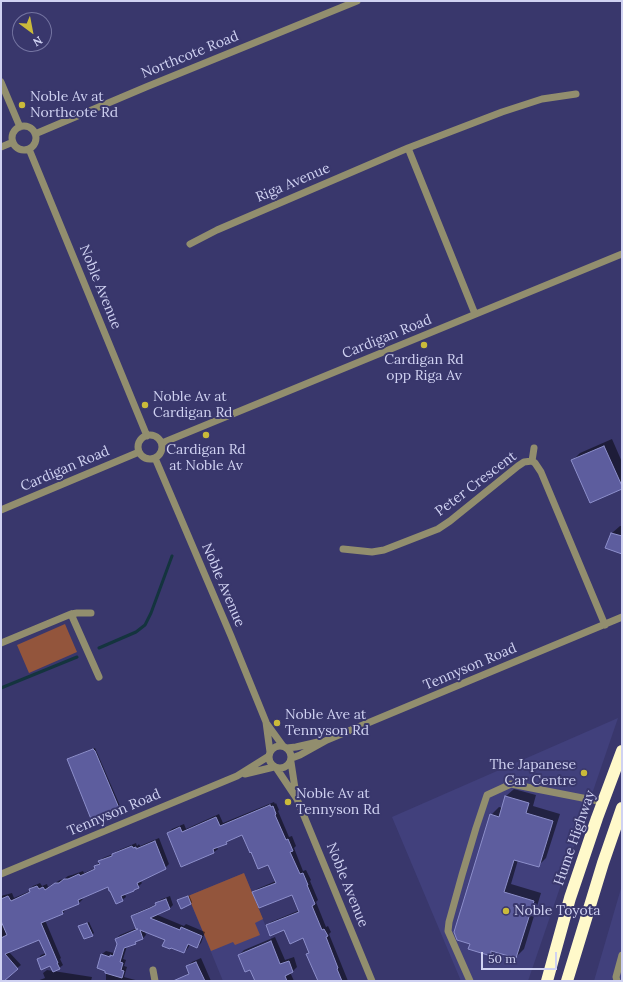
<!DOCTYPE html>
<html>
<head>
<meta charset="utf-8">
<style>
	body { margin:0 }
	#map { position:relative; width:623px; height:982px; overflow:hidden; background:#39376c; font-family:Lora,serif }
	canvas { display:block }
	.frame { position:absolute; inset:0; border:2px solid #d0d2f2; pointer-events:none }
	.north { position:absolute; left:12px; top:12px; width:40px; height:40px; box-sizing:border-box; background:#39376c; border:1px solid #7575a2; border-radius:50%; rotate:148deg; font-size:11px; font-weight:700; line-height:16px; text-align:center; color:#d0d2f2 }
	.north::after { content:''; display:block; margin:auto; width:14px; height:18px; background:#caba3a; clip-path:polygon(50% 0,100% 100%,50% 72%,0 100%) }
	.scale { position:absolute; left:481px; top:952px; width:76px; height:18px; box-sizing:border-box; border:2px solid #d0d2f2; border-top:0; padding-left:5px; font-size:12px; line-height:14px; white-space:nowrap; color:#d0d2f2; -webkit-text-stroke:3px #39376c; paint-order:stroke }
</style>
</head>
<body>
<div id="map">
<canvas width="623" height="982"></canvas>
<div class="frame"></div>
<div class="north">N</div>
<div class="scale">50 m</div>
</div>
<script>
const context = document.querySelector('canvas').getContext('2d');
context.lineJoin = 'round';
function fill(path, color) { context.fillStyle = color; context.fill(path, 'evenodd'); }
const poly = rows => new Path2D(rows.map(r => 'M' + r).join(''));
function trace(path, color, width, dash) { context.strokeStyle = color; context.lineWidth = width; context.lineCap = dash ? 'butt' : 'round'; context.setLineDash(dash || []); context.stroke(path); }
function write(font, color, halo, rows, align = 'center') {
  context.font = font + ' Lora,serif'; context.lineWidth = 4; context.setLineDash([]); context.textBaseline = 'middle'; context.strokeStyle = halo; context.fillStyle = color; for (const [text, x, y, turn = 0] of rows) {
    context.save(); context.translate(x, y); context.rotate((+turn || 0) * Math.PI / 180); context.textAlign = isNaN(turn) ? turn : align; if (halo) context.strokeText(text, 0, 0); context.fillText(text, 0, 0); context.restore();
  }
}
fill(poly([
	[618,718,528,981,461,981,392,817],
	[244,873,288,981,223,981,188,896],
	[622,885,622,981,594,981]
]), '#41407c');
fill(poly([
	[65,624,77,652,29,673,17,645],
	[244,873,263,919,255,923,260,935,235,945,233,942,211,951,188,896]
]), '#93553c');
fill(poly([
	[612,439,622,462,622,488,572,461,580,453],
	[620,526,622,526,622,553,612,533],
	[95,748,120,806,118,807,68,759,69,758],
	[514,789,536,795,533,806,560,814,546,858,538,866,518,860,511,884,541,893,524,949,516,957,495,951,491,954,491,815,499,807,503,808,506,796],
	[274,802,275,804,276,803,279,810,278,811,289,837,292,836,296,846,294,848,303,871,306,870,311,880,310,881,318,900,316,902,326,927,328,926,331,932,329,934,348,981,316,981,318,978,307,954,310,952,304,937,284,929,267,926,271,922,300,910,293,894,254,892,257,889,276,881,269,863,243,834,230,839,226,843,217,847,218,849,214,852,182,865,168,833,172,829,184,824,186,829,219,814,223,823],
	[159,838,169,864,165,868,140,880,142,883,138,887,125,894,126,897,122,900,108,886,82,898,83,899,79,903,66,909,63,913,45,920,61,958,60,959,63,965,59,968,38,959,41,955,46,953,40,939,9,952,21,965,17,968,1,977,1,896,12,893,14,898,30,891,30,889,33,886,40,883,42,886,47,884,48,887,60,880,64,879,68,876,72,875,83,871,84,873,96,868,95,867,103,858,113,854,117,851,136,843,137,846,139,844,140,846],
	[189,895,192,902,191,904,178,900],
	[170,896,173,905,170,908,155,914,184,926,186,924,205,932,201,943,197,947,190,944,188,948,184,952,166,940,145,931,146,935,143,938,138,940,135,943,127,946,123,959,126,960,124,966,127,967,124,977,139,981,106,981,106,971,102,954,106,951,114,953,118,944,116,939,120,935,137,928,132,916,136,913,155,905,160,900],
	[89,922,94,933,92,935,81,925],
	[275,937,285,960,294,957,297,967,293,971,290,972,294,981,256,981,251,968,239,955,244,950],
	[201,958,211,981,184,981,182,978,190,972,187,966,192,962],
	[47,970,92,977,91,981,37,981,45,978,43,973]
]), '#0007');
trace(poly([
	[99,648,136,632,145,625,151,613,172,556],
	[1,688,77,657]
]), '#14343e', 3);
const building = poly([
	[604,446,622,486,622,489,590,503,571,460,604,446],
	[611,533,622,536,622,554,605,548,611,533],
	[93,749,95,751,119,808,91,819,67,759,93,749],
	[505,796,529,803,526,813,553,821,539,867,514,860,504,892,534,901,516,958,491,951,491,956,468,949,470,944,457,940,454,932,490,814,499,817,505,796],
	[270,805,271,807,273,806,276,814,275,815,286,840,288,839,293,851,290,852,300,874,303,873,308,885,307,885,315,904,312,906,322,930,324,929,328,936,326,937,338,968,337,969,342,981,318,981,306,954,309,953,303,938,290,944,284,930,270,936,266,925,299,912,292,895,259,908,252,892,276,883,268,865,258,869,251,852,250,853,242,835,226,842,227,844,213,849,214,853,181,867,167,833,180,827,182,832,216,817,220,826,270,805],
	[155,841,166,869,137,883,139,888,134,890,134,891,121,896,123,901,116,904,110,891,109,891,108,887,78,900,79,904,62,911,63,914,41,923,58,963,57,963,60,969,53,972,50,966,41,970,37,959,46,955,39,940,5,954,18,969,4,981,1,981,1,938,7,935,1,921,1,899,8,896,11,901,30,892,29,889,37,886,39,889,43,887,45,890,55,883,59,883,64,879,68,879,79,874,80,876,95,869,94,866,100,864,98,861,112,856,112,854,132,846,133,848,136,847,136,849,155,841],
	[188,896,191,904,181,909,177,900,188,896],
	[166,899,170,909,150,918,180,930,181,927,202,936,197,948,188,944,184,953,171,948,170,949,162,946,165,940,140,930,143,939,135,942,136,944,124,948,120,962,123,963,121,970,124,971,122,978,105,973,105,971,97,968,101,954,110,957,110,955,113,956,117,944,115,939,138,929,136,929,131,916,150,908,156,905,155,903,166,899],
	[87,923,93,936,84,939,78,926,87,923],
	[271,941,280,964,289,961,293,972,285,976,287,981,255,981,250,970,245,972,238,955,271,941],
	[196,962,205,981,173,981,189,974,186,966,196,962]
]);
fill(building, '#5d5d9e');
trace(building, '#8d8fcb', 1);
trace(poly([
	[1,82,20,127],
	'12 138a12 12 0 1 1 24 0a12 12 0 1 1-24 0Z',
	[35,134,146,87,357,1],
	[1,147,13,142],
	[408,148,475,314],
	[29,149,147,436],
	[190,244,217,230,408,148,502,112,542,99,576,94],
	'138 447a12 12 0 1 1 24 0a12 12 0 1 1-24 0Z',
	[162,443,622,254],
	[534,448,532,461,535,463,541,472,605,625],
	[155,458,231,636,266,722,270,752],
	[1,510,139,452],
	[343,549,372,552,384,550,438,529,450,521,518,466,524,462,532,461],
	[71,614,99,677],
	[1,643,71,614,77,613,91,613],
	[267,724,283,746],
	'269 757a11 11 0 1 1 22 0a11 11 0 1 1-22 0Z',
	[287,748,296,747,318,742],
	[292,758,300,755,327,740,622,617],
	[291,762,296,795],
	[277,769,297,799,372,981],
	[245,774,274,767],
	[1,874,237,776,269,756],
	[153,970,155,981],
	[470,981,448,931,449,922,462,875,476,828,487,795,511,784,603,802],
	[617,981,616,977,622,955]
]), '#928e6e', 7);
trace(poly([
	[547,981,570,898,597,818,622,751],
	[567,981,603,863,622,808]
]), '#fff9ca', 12);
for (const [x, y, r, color] of [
	[22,105,4,"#caba3a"],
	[424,345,4,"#caba3a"],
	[145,405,4,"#caba3a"],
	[206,435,4,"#caba3a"],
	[277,723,4,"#caba3a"],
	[584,773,4,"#caba3a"],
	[288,802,4,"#caba3a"],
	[506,911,4,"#caba3a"]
]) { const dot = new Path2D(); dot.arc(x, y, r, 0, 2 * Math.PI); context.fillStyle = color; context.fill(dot); trace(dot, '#39376c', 1.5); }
write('14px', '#d0d2f2', '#39376c', [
	["Northcote Road",190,55,-22],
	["Riga Avenue",293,183,-23],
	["Noble Avenue",100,287,68],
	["Cardigan Road",387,337,-22],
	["Cardigan Road",65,469,-23],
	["Peter Crescent",476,484,-37],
	["Noble Avenue",223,585,67],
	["Tennyson Road",470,667,-23],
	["Tennyson Road",114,813,-23],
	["Hume Highway",575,838,-71],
	["Noble Avenue",347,885,68]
]);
write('14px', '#d0d2f2', '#39376c', [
	["Noble Av at",30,97],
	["Northcote Rd",30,113],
	["Cardigan Rd",424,360,"center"],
	["opp Riga Av",424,376,"center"],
	["Noble Av at",153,397],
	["Cardigan Rd",153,413],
	["Cardigan Rd",206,450,"center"],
	["at Noble Av",206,466,"center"],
	["Noble Ave at",285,715],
	["Tennyson Rd",285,731],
	["The Japanese",576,765,"right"],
	["Car Centre",576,781,"right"],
	["Noble Av at",296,794],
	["Tennyson Rd",296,810],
	["Noble Toyota",514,911]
], 'left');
</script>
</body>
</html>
